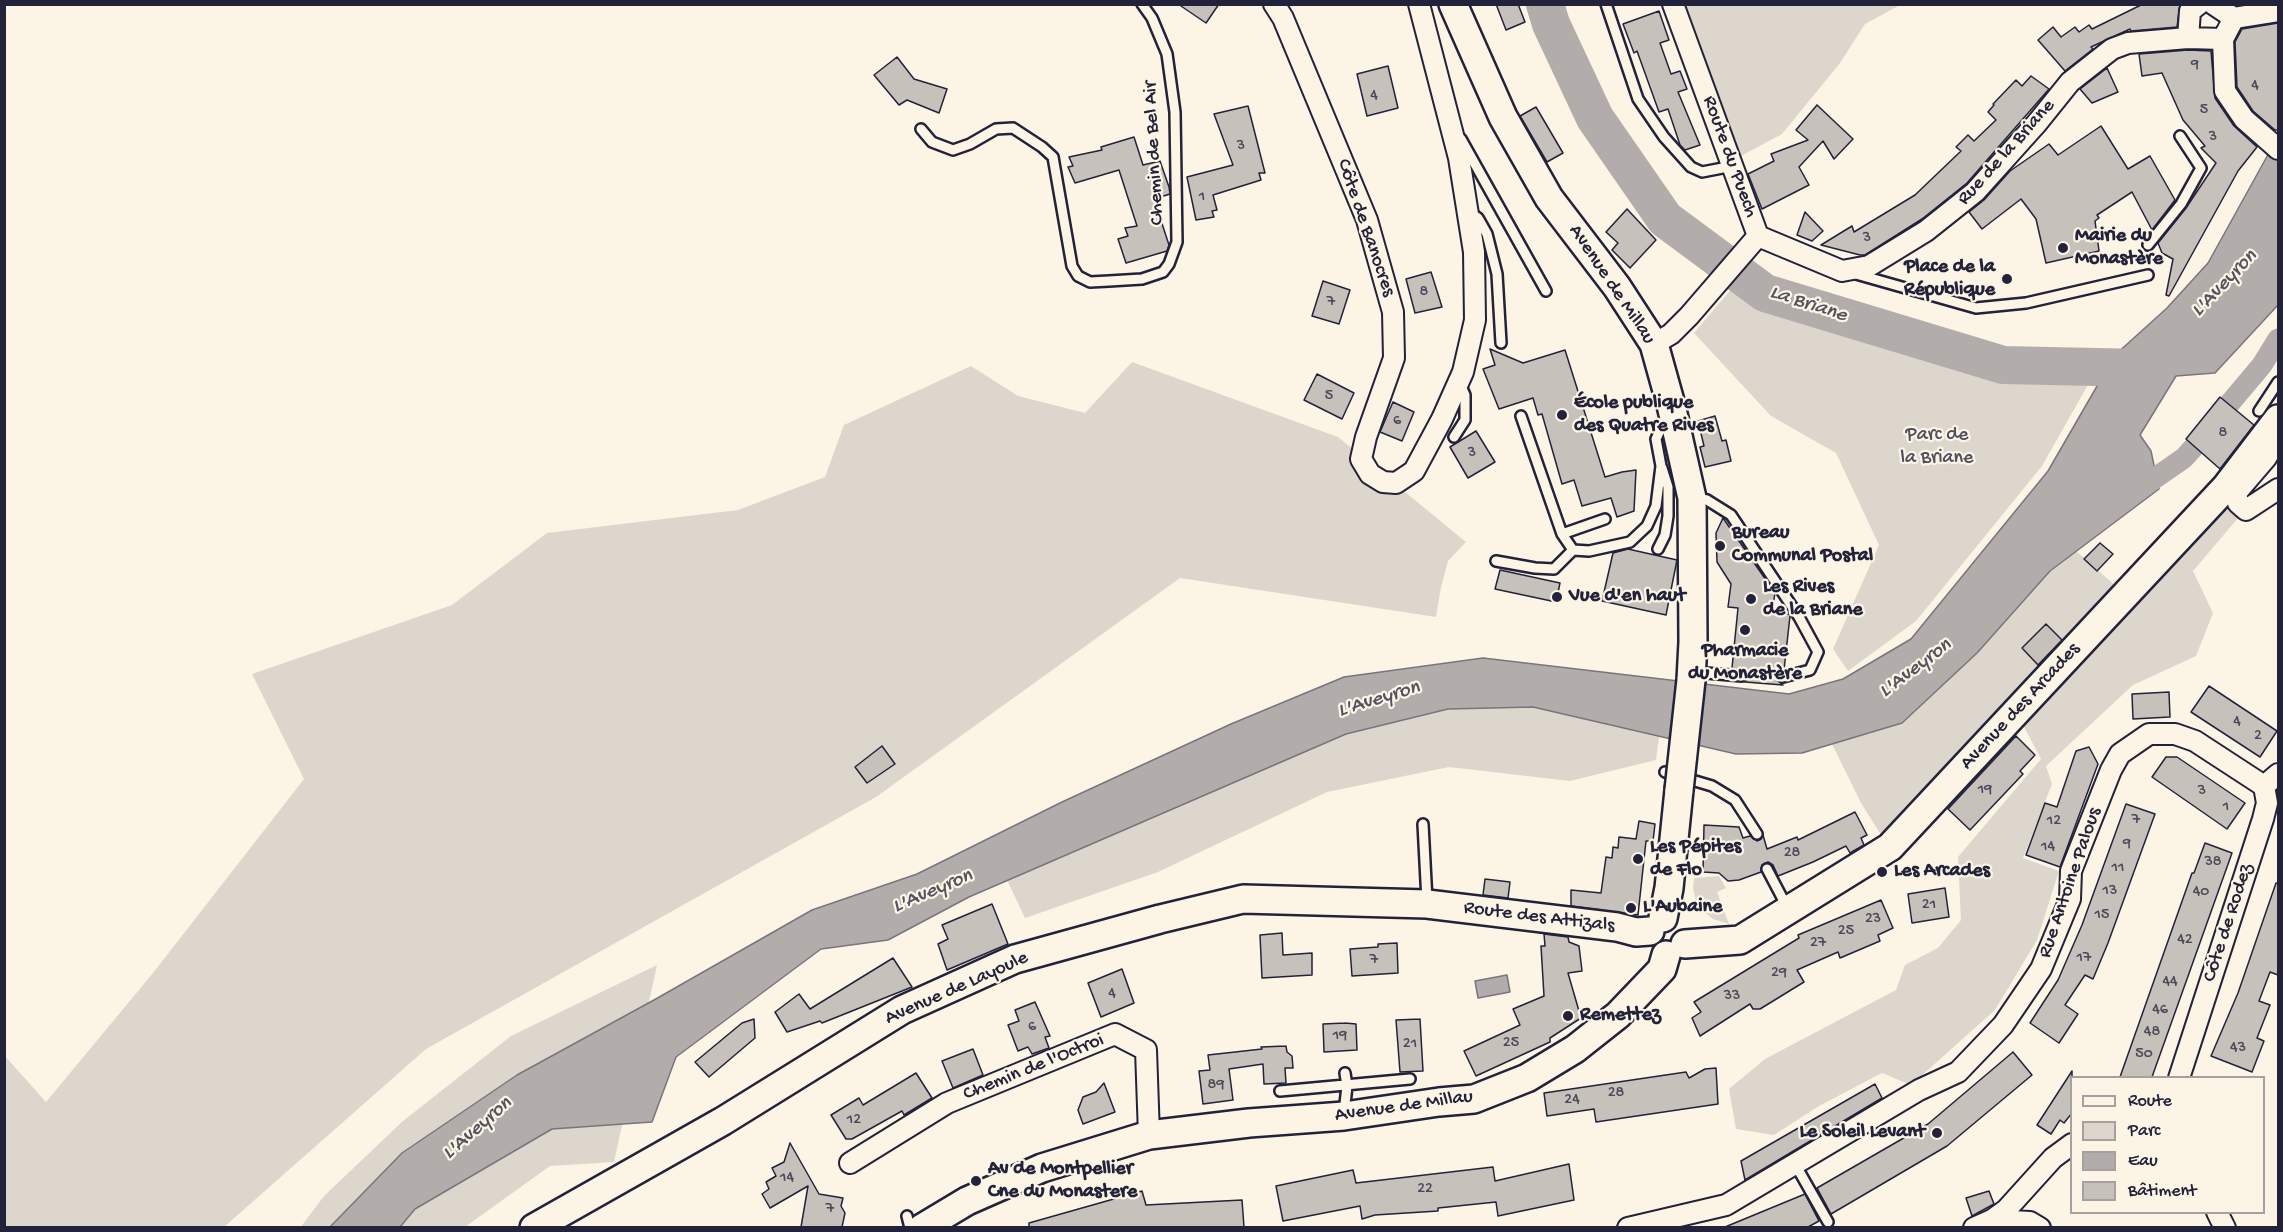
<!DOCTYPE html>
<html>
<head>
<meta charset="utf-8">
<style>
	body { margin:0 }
	#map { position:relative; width:2283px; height:1232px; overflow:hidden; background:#fcf5e5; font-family:"Gochi Hand",sans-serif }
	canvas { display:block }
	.frame { position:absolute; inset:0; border:6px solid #22223b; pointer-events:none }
	.legend { position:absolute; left:2070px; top:1076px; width:195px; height:138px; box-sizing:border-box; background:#fcf5e5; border:2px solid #a5a1a1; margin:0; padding:8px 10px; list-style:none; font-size:18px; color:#22223b }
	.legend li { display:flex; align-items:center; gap:12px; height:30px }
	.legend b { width:30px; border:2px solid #a5a1a1 }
</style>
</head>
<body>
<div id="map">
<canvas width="2283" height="1232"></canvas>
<div class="frame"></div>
<ul class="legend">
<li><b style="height:8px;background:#fcf5e5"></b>Route</li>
<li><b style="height:16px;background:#dcd6cc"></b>Parc</li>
<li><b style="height:16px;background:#b2adab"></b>Eau</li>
<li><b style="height:16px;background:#c6c1bb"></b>Bâtiment</li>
</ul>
</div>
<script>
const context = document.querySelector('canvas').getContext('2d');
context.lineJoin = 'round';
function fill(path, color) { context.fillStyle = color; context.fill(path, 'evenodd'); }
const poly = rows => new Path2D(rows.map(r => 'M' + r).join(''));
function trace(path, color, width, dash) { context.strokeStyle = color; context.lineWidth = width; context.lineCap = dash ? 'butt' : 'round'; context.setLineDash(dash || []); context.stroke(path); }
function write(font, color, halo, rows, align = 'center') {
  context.font = font + ' "Gochi Hand",sans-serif'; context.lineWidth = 4.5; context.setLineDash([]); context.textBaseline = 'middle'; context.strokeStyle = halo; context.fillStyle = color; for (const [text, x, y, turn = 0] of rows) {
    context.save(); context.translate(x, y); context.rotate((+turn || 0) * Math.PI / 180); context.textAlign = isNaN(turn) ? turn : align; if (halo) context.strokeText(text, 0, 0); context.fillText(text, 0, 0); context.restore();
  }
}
fill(poly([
	[1685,5,1900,5,1865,24,1840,63,1782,134,1737,158],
	[1733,287,1762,298,2001,371,2064,378,2093,376,2042,466,1916,621,1848,671,1833,649,1879,545,1836,453,1771,416,1694,333],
	[1132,362,1338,437,1466,542,1448,561,1441,587,1436,617,1180,578,876,797,426,1049,224,1227,5,1227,4,1055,46,1102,153,973,304,779,252,674,452,605,547,533,738,510,825,477,844,425,971,366,1018,396,1085,413],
	[2230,503,2238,518,2193,571,2213,613,2196,656,2133,685,2046,766,2052,784,2023,858,2059,871,2037,940,1995,1010,1911,1085,1882,1073,1819,1106,1774,1135,1736,1129,1729,1089,1765,1059,1896,990,1905,965,1938,948,1961,920,1958,857,2041,759,2023,725,2093,645],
	[2076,551,2117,587,2065,643,2046,624,2022,648,2041,667,1894,825,1881,835,1861,803,1832,744,1902,723,1977,653,2050,571],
	[1533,707,1659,736,1656,760,1570,781,1449,767,1327,792,1158,872,1025,918,1007,880,1346,734,1448,709],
	[1719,876,1726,888,1717,892,1729,924,1713,919,1703,911,1696,901,1693,888,1694,878],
	[657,965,614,1162,550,1166,465,1227,300,1228,324,1196,403,1121,511,1036]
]), '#dcd6cc');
const water = poly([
	[2278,143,2278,305,2215,373,2176,376,2140,435,2151,451,2159,489,2050,571,1977,653,1902,723,1802,753,1736,754,1533,707,1448,709,1346,734,969,897,888,940,821,949,676,1057,652,1122,552,1129,415,1209,400,1227,329,1228,402,1153,517,1075,654,1000,812,910,917,874,1062,802,1231,724,1344,677,1483,658,1789,694,1843,679,1911,639,2048,471,2115,355,2167,308,2208,263,2270,151,2278,143],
	[1507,975,1510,992,1478,998,1475,981,1507,975]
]);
fill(water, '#b2adab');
trace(water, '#78757e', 1.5);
trace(poly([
	[2230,403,2262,365,2278,339],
	[2135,492,2184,458,2193,448]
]), '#b2adab', 21);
trace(poly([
	[1545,4,1551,24,1595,118,1665,219,1765,293,2003,365,2143,368]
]), '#b2adab', 38);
const building = poly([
	[1178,4,1219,4,1206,23,1178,4],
	[1496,4,1518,4,1525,22,1506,30,1496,4],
	[2143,4,2180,4,2177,27,2131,31,2130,29,2091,47,2093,49,2065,71,2038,40,2053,27,2061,37,2075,27,2079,32,2089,25,2092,29,2143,4],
	[1659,11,1669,40,1660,43,1671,74,1680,71,1687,89,1678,92,1700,145,1685,150,1680,145,1668,109,1659,112,1637,51,1634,53,1623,24,1659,11],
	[2278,23,2278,130,2275,130,2253,111,2237,87,2235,42,2242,29,2278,23],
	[2188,50,2211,51,2215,98,2234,126,2257,147,2238,171,2169,296,2166,295,2173,259,2162,253,2158,243,2186,208,2216,163,2201,148,2205,146,2183,120,2162,73,2142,76,2139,54,2188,50],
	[897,57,914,79,947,89,939,113,907,100,899,105,874,75,897,57],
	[1388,66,1398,108,1367,116,1357,74,1388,66],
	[2107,68,2118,92,2092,103,2080,89,2107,68],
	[2031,76,2049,89,1967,183,1922,219,1865,255,1860,255,1821,245,1852,226,1854,232,1915,195,1961,151,1956,147,1968,135,1974,141,1996,120,1988,112,1994,105,1993,104,2016,80,2022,86,2031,76],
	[1817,105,1853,139,1834,159,1823,141,1799,167,1809,185,1762,209,1748,174,1774,161,1771,154,1808,140,1796,130,1817,105],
	[1248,106,1265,173,1259,173,1261,180,1213,195,1217,210,1212,211,1214,217,1196,220,1187,177,1233,165,1214,114,1248,106],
	[1536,107,1563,153,1547,162,1520,116,1536,107],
	[2101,126,2128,169,2150,156,2175,200,2152,230,2132,192,2097,215,2099,218,2095,221,2099,251,2046,263,2036,219,2021,199,1982,229,1969,212,1984,200,2010,171,2049,144,2058,155,2101,126],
	[1134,137,1143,165,1160,161,1169,187,1170,194,1154,199,1169,245,1167,251,1126,263,1118,239,1128,236,1125,228,1137,226,1119,170,1075,183,1068,167,1073,166,1069,157,1102,150,1101,147,1134,137],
	[1627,209,1656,240,1630,268,1612,250,1618,243,1606,232,1627,209],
	[1805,212,1823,231,1812,241,1797,235,1805,212],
	[1431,272,1442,307,1415,313,1406,279,1431,272],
	[1323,281,1350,290,1339,324,1312,316,1323,281],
	[1490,349,1523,363,1565,350,1605,477,1622,472,1636,470,1634,511,1617,517,1611,498,1582,506,1574,480,1562,484,1542,414,1538,415,1533,398,1499,409,1483,369,1495,365,1490,349],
	[1317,374,1354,393,1342,419,1304,400,1317,374],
	[2220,397,2254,425,2220,469,2186,439,2220,397],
	[1393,402,1414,412,1402,441,1380,432,1393,402],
	[1715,416,1722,441,1726,440,1731,461,1705,467,1700,447,1704,446,1698,421,1715,416],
	[1476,431,1495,462,1468,478,1450,447,1476,431],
	[1723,518,1775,593,1772,612,1789,614,1790,616,1784,670,1779,672,1776,676,1778,681,1783,685,1745,682,1749,677,1746,671,1732,668,1738,608,1728,607,1731,584,1717,562,1716,533,1723,518],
	[2100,543,2113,554,2097,571,2084,559,2100,543],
	[1628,549,1677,560,1666,615,1602,601,1613,553,1628,549],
	[1500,570,1560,583,1556,602,1495,589,1500,570],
	[2046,624,2062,640,2038,665,2022,648,2046,624],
	[2209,686,2277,731,2260,757,2191,712,2209,686],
	[2169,692,2170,717,2133,719,2132,694,2169,692],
	[2016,736,2035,755,2020,771,2023,774,1970,830,1948,809,2016,736],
	[882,746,895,764,867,783,855,767,882,746],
	[2089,747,2098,764,2060,867,2026,855,2045,803,2057,807,2076,751,2089,747],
	[2166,757,2177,757,2245,803,2227,829,2152,777,2166,757],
	[2126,804,2155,814,2108,943,2093,979,2085,975,2065,1005,2078,1014,2059,1043,2030,1023,2058,980,2082,925,2126,804],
	[1855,812,1867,835,1861,838,1864,845,1850,853,1846,846,1813,862,1778,876,1773,865,1768,862,1762,865,1761,872,1739,880,1728,881,1719,873,1703,872,1704,825,1739,827,1743,838,1750,836,1757,841,1761,839,1763,835,1767,849,1797,837,1798,840,1855,812],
	[1639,821,1655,824,1653,841,1646,841,1638,915,1571,906,1571,890,1601,893,1606,857,1612,858,1613,847,1618,848,1619,837,1636,839,1639,821],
	[2205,843,2232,853,2152,1077,2120,1077,2192,873,2194,873,2205,843],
	[1485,879,1510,882,1508,898,1483,895,1485,879],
	[2276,883,2278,883,2278,975,2270,972,2259,1001,2270,1005,2257,1038,2264,1041,2252,1072,2211,1056,2238,993,2276,883],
	[1945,888,1949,917,1912,923,1908,894,1945,888],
	[1881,900,1893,928,1878,935,1880,941,1840,958,1838,952,1797,970,1804,982,1760,1009,1753,1009,1750,1004,1700,1036,1692,1018,1701,1012,1694,1002,1799,938,1798,935,1881,900],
	[992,904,1008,944,947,970,938,944,948,939,942,925,992,904],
	[1282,933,1283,955,1312,953,1312,975,1262,978,1260,935,1282,933],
	[1544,934,1568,937,1569,942,1579,946,1582,971,1568,973,1581,1018,1550,1038,1550,1042,1476,1076,1464,1051,1520,1025,1513,1009,1544,996,1541,946,1545,946,1544,934],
	[1397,943,1398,973,1352,976,1350,949,1378,947,1378,944,1397,943],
	[893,958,912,987,822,1023,820,1021,787,1032,775,1012,799,994,810,1009,893,958],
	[1122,969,1134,1003,1101,1017,1088,983,1122,969],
	[1035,1002,1050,1036,1045,1037,1049,1048,1032,1054,1028,1047,1018,1051,1008,1025,1019,1021,1015,1010,1035,1002],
	[754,1019,755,1038,709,1077,695,1062,742,1023,754,1019],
	[1420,1019,1423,1071,1400,1072,1396,1020,1420,1019],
	[1345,1023,1356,1024,1357,1050,1324,1052,1323,1024,1345,1023],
	[1286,1046,1287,1052,1292,1056,1293,1068,1285,1068,1286,1083,1264,1084,1263,1064,1229,1069,1233,1100,1203,1104,1199,1071,1210,1070,1208,1055,1262,1049,1261,1047,1286,1046],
	[973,1049,983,1075,953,1088,942,1061,973,1049],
	[2013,1052,2032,1075,1947,1146,1831,1214,1817,1188,1928,1124,2013,1052],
	[1716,1068,1718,1104,1596,1122,1594,1109,1547,1116,1544,1093,1686,1072,1689,1078,1705,1069,1716,1068],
	[2072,1071,2072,1113,2064,1123,2060,1120,2051,1134,2037,1125,2072,1071],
	[916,1073,932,1098,904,1115,902,1111,852,1139,846,1139,831,1115,859,1098,863,1105,916,1073],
	[1104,1083,1115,1112,1083,1124,1078,1110,1083,1097,1096,1092,1104,1083],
	[1875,1084,1882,1098,1745,1180,1741,1161,1875,1084],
	[790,1143,819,1194,843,1198,841,1206,845,1213,842,1227,801,1227,808,1186,770,1208,762,1194,769,1189,766,1182,776,1176,772,1168,784,1162,790,1143],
	[1569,1164,1574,1200,1498,1216,1496,1202,1438,1208,1438,1211,1375,1215,1362,1219,1360,1206,1283,1221,1276,1186,1353,1170,1356,1183,1493,1167,1495,1181,1569,1164],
	[1142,1191,1146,1205,1242,1200,1244,1227,1029,1227,1029,1223,1142,1191],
	[1989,1191,1994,1204,1972,1216,1966,1198,1989,1191],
	[1805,1194,1819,1221,1808,1227,1725,1227,1805,1194]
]);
fill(building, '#c6c1bb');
trace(building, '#22223b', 1.5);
const lane = poly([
	[1606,4,1638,99,1664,137,1691,167,1702,172,1733,166],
	[921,129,932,142,953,150,970,144,996,129,1013,128,1042,147,1053,157,1072,266,1078,276,1090,282,1109,281,1142,279,1163,272,1169,264,1177,242,1175,112,1167,54,1152,18,1142,4],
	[1461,139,1546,291],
	[1470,212,1478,218,1487,234,1497,274,1501,343],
	[2148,245,2181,204,2201,168,2180,136],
	[1856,274,1976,308,2026,303,2148,275],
	[2259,411,2278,382],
	[1521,416,1562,534,1573,550],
	[1454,437,1465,420,1465,395,1460,384],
	[1696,498,1707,500,1731,515,1799,617,1818,652,1810,670,1783,677],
	[1562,534,1605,519],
	[1658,549,1665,535,1668,516,1668,487,1662,468],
	[1496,561,1535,568,1554,569,1573,550,1589,551,1630,542,1647,526,1656,506,1661,466,1656,439,1667,415],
	[1694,672,1742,676],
	[1665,772,1712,786,1735,800,1757,834],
	[1423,824,1427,901],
	[1767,869,1787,907],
	[1280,1091,1410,1079],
	[1344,1113,1347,1086,1345,1073],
	[1795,1164,1828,1222],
	[907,1216,910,1228]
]);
const street = poly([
	[1274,4,1283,18,1367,220,1393,312,1394,358,1366,437,1361,459,1370,474,1383,482,1396,483,1414,471,1442,419,1463,372,1475,320,1474,252,1459,158,1419,4],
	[1673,4,1758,236],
	[2213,4,2234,18],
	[2234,18,2278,11],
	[2188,38,2190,11,2199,4],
	[2223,39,2225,91,2244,119,2278,149],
	[1758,236,1842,271,1869,266,1926,231,1975,192,2037,123,2070,82,2112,49,2128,43,2188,38,2223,39,2234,18],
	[1654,344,1671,334,1689,316,1758,236],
	[2278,437,2266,458,2236,493,2238,503,2246,510,2278,489],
	[2264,786,2278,774],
	[2179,1078,2263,819,2267,803,2264,786],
	[850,1163,947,1103,1115,1034,1146,1050,1149,1135],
	[2217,1212,2225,1228],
	[1992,1220,2006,1210,2053,1158,2072,1144],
	[1628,1228,1726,1205,1919,1090,1958,1072,2003,1025,2041,969,2070,899,2071,871,2111,770,2120,754,2149,734,2175,734,2195,741,2264,786],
	[1974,1228,1992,1220,2030,1222,2040,1228]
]);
const secondary = poly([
	[1453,4,1503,117,1549,198,1617,287,1654,344,1671,405,1692,498,1693,642,1691,680],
	[1663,918,1669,888,1679,790],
	[1685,944,1740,940,1890,847,2226,487,2278,419],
	[534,1228,723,1121,902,1010,1015,959,1160,919,1243,899,1427,904,1617,927,1636,932,1650,931],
	[922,1228,967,1201,1042,1168,1149,1135,1249,1123,1344,1116,1439,1102,1474,1099,1527,1078,1575,1049,1618,1015,1662,969,1666,955]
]);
trace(lane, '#22223b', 14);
trace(street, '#22223b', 24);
trace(secondary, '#22223b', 32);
trace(lane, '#fcf5e5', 9);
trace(street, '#fcf5e5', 20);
trace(secondary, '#fcf5e5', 27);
const secondaryBridge = poly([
	[1679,790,1691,680]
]);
trace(secondaryBridge, '#22223b', 32, []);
trace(secondaryBridge, '#fcf5e5', 27);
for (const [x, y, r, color] of [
	[2063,248,6,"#22223b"],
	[2007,279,6,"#22223b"],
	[1562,415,6,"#22223b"],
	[1720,546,6,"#22223b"],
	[1557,597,6,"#22223b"],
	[1751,599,6,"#22223b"],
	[1745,630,6,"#22223b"],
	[1638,859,6,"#22223b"],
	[1882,872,6,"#22223b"],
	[1631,908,6,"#22223b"],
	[1568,1016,6,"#22223b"],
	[1937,1133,6,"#22223b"],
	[976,1181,6,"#22223b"]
]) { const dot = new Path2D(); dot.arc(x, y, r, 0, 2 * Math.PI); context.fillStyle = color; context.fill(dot); trace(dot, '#fcf5e5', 2); }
write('16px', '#4b4a5b', null, [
	["9",2195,66],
	["4",2255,87],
	["4",1374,97],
	["5",2204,111],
	["3",2213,138],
	["3",1241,147],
	["1",1202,198],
	["3",1867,239],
	["8",1424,293],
	["7",1331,303],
	["5",1329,397],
	["6",1397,422],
	["8",2223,434],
	["3",1472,454],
	["4",2237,723],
	["2",2258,737],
	["19",1985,791],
	["3",2202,792],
	["1",2226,808],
	["7",2136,821],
	["12",2054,822],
	["9",2127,845],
	["14",2048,848],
	["28",1792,854],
	["38",2213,863],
	["11",2118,869],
	["13",2110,892],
	["40",2201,893],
	["21",1929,906],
	["15",2102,916],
	["23",1873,920],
	["25",1846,932],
	["42",2185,941],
	["27",1818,944],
	["17",2084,959],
	["7",1374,961],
	["29",1779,974],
	["44",2170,983],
	["4",1112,995],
	["33",1732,997],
	["46",2160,1011],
	["6",1032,1028],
	["48",2152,1033],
	["19",1340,1037],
	["25",1511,1044],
	["21",1410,1045],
	["43",2238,1049],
	["50",2144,1055],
	["89",1216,1086],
	["28",1616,1094],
	["24",1572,1101],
	["12",854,1121],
	["14",787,1179],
	["22",1425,1190],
	["7",830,1210]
]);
write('20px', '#22223b', '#fcf5e5', [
	["Chemin de Bel Air",1155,153,-93],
	["Rue de la Briane",2007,153,-48],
	["Route du Puech",1729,157,70],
	["Côte de Banocres",1365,228,71],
	["Avenue de Millau",1611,285,56],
	["Avenue des Arcades",2021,707,-47],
	["Rue Antoine Palous",2071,883,-71],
	["Route des Attizals",1539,918,7],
	["Côte de Rodez",2229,923,-72],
	["Avenue de Layoule",957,989,-24],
	["Chemin de l'Octroi",1034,1068,-22],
	["Avenue de Millau",1404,1107,-8]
]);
write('bold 20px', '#22223b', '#fcf5e5', [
	["Mairie du",2075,237],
	["Monastère",2075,260],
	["Place de la",1995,268,"right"],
	["République",1995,291,"right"],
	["École publique",1574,404],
	["des Quatre Rives",1574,427],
	["Bureau",1732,534],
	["Communal Postal",1732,557],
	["Les Rives",1763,588],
	["de la Briane",1763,611],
	["Vue d'en haut",1569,597],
	["Pharmacie",1745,652,"center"],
	["du Monastère",1745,675,"center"],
	["Les Pépites",1650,848],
	["de Flo",1650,871],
	["Les Arcades",1894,872],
	["L'Aubaine",1643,908],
	["Remettez",1580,1016],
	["Le Soleil Levant",1925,1133,"right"],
	["Av de Montpellier",988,1170],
	["Cne du Monastere",988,1193]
], 'left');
write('20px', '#504f5f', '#fcf5e5', [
	["Parc de",1937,436],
	["la Briane",1937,459]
]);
write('italic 21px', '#545362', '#fcf5e5', [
	["L'Aveyron",2225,284,-46],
	["La Briane",1808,305,18],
	["L'Aveyron",1916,669,-37],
	["L'Aveyron",1379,700,-17],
	["L'Aveyron",933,892,-23],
	["L'Aveyron",478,1129,-41]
]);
</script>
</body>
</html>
